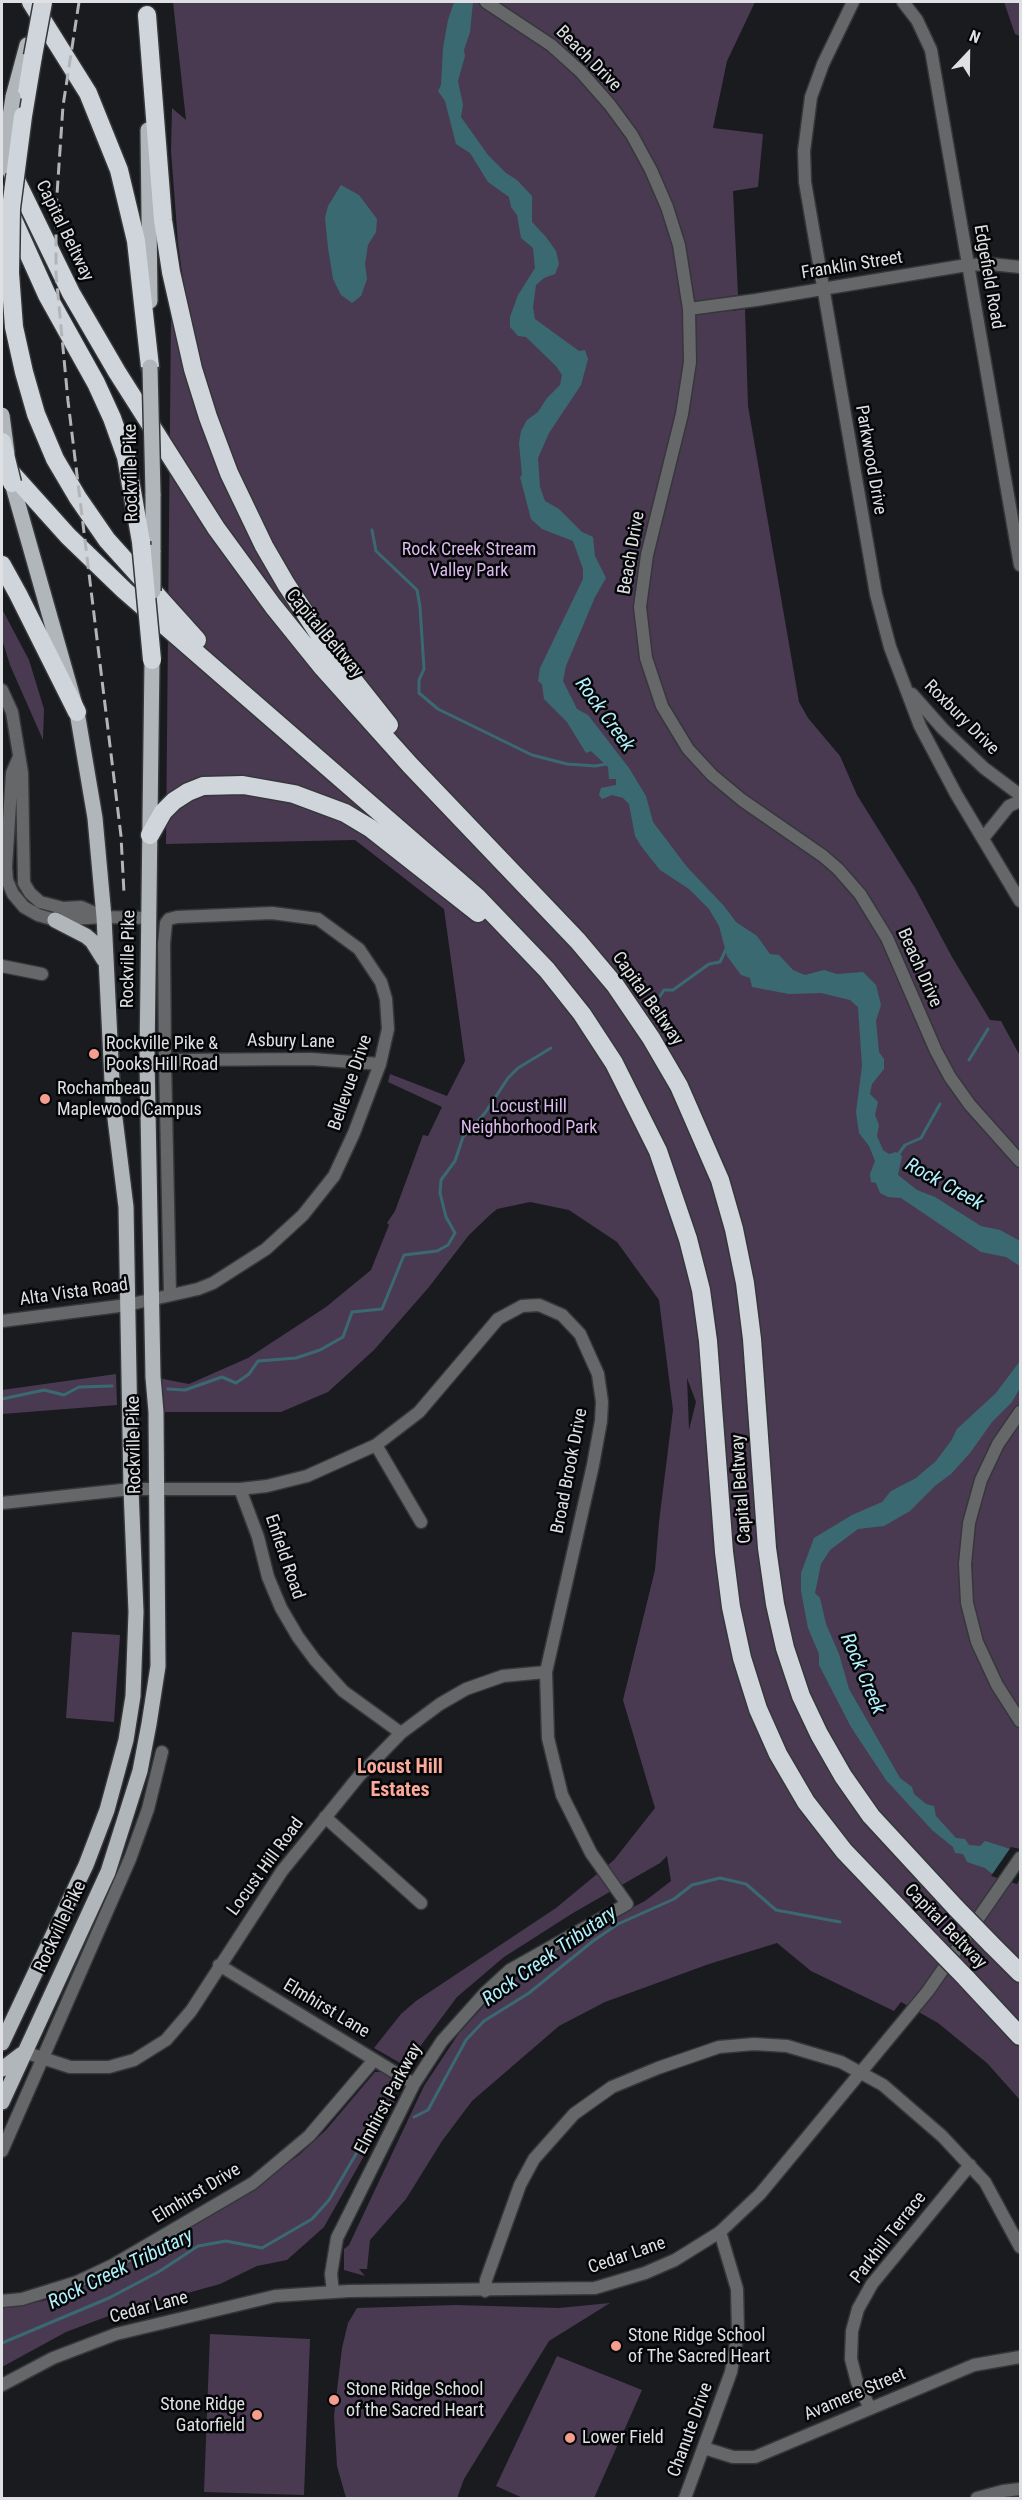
<!DOCTYPE html>
<html>
<head>
<meta charset="utf-8">
<style>
	body { margin:0 }
	#map { position:relative; width:1022px; height:2500px; overflow:hidden; background:#191b1f; font-family:"Roboto Condensed",sans-serif }
	canvas { display:block }
	.frame { position:absolute; inset:0; border:3px solid #dee0e3; pointer-events:none }
	.north { position:absolute; left:938px; top:24px; width:60px; height:60px; -webkit-text-stroke:4px #050607; paint-order:stroke; rotate:22deg; font-size:16px; font-weight:700; line-height:24px; text-align:center; color:#dee0e3 }
	.north::after { content:''; display:block; margin:auto; width:21px; height:27px; background:#dee0e3; clip-path:polygon(50% 0,100% 100%,50% 72%,0 100%) }
</style>
</head>
<body>
<div id="map">
<canvas width="1022" height="2500"></canvas>
<div class="frame"></div>
<div class="north">N</div>
</div>
<script>
const context = document.querySelector('canvas').getContext('2d');
context.lineJoin = 'round';
function fill(path, color) { context.fillStyle = color; context.fill(path, 'evenodd'); }
const poly = rows => new Path2D(rows.map(r => 'M' + r).join(''));
function trace(path, color, width, dash) { context.strokeStyle = color; context.lineWidth = width; context.lineCap = dash ? 'butt' : 'round'; context.setLineDash(dash || []); context.stroke(path); }
function write(font, color, halo, rows, align = 'center') {
  context.font = font + ' "Roboto Condensed",sans-serif'; context.lineWidth = 5; context.setLineDash([]); context.textBaseline = 'middle'; context.strokeStyle = halo; context.fillStyle = color; for (const [text, x, y, turn = 0] of rows) {
    context.save(); context.translate(x, y); context.rotate((+turn || 0) * Math.PI / 180); context.textAlign = isNaN(turn) ? turn : align; if (halo) context.strokeText(text, 0, 0); context.fillText(text, 0, 0); context.restore();
  }
}
fill(poly([
	[173,2,755,2,727,61,713,128,763,134,758,187,733,191,738,295,731,296,733,311,745,309,748,406,799,702,808,718,840,756,857,795,915,888,952,957,990,1020,1001,1021,1020,1056,1020,2100,987,2063,938,2023,901,2002,894,2011,811,1971,777,1943,709,1964,605,2002,559,2026,472,2101,442,2141,406,2199,370,2240,367,2269,359,2269,365,2276,344,2270,344,2249,349,2245,424,2086,459,2033,491,1998,527,1968,598,1925,645,1901,671,1881,667,1856,660,1863,573,1913,504,1957,457,1997,407,2064,402,2064,374,2048,401,2014,416,2001,556,1908,614,1860,655,1808,623,1700,655,1570,659,1522,673,1410,659,1300,617,1242,569,1210,530,1202,497,1209,491,1214,469,1235,429,1287,374,1350,328,1392,281,1412,156,1412,153,1377,189,1384,248,1358,326,1307,371,1270,389,1225,387,1223,395,1211,423,1135,428,1136,442,1107,388,1082,390,1074,447,1096,465,1061,444,909,355,840,166,844,171,314,187,310,178,243,171,151,172,108,186,120],
	[687,1378,696,1402,689,1430],
	[1004,2,1020,2,1020,36,1015,34],
	[2,609,29,660,44,709,43,740,10,665,2,639],
	[116,1374,117,1405,2,1414,2,1390],
	[72,1632,120,1635,114,1722,66,1718],
	[375,2072,381,2072,395,2080,397,2085,394,2093,396,2099,324,2227,287,2260,257,2266,220,2284,119,2312,66,2332,2,2367,2,2308,43,2301,83,2287,238,2198,299,2155,326,2130],
	[610,2303,549,2341,464,2479,457,2498,346,2498,337,2466,334,2416,342,2348,348,2323,357,2308,456,2305,559,2308],
	[210,2334,310,2339,304,2495,204,2492],
	[557,2356,642,2390,594,2498,523,2498,496,2486]
]), '#493a52');
fill(poly([
	[454,2,473,2,470,32,464,50,465,56,458,81,463,105,461,117,488,155,506,173,517,180,532,196,532,222,546,237,556,251,559,264,555,274,544,278,536,285,533,307,535,319,579,351,585,350,588,359,581,385,549,433,538,458,540,487,545,501,559,509,582,532,593,537,595,556,606,578,595,597,566,666,563,681,577,709,588,715,629,768,646,796,653,822,687,867,724,906,736,922,757,936,770,954,779,955,793,970,805,975,824,970,837,974,863,972,876,985,881,1005,876,1021,879,1052,884,1059,884,1069,872,1084,870,1094,878,1102,875,1115,879,1125,877,1136,883,1150,889,1154,896,1152,902,1156,898,1175,917,1190,935,1197,981,1226,1000,1230,1020,1241,1020,1266,1006,1257,981,1252,901,1198,888,1197,880,1193,876,1183,871,1182,870,1174,875,1161,869,1146,859,1133,856,1112,862,1066,858,1007,850,1000,821,993,789,994,752,987,750,978,741,975,727,956,719,926,709,909,689,889,660,870,641,846,635,836,629,804,623,798,612,795,602,799,599,795,601,788,616,785,616,779,609,779,608,767,591,751,586,753,567,722,544,699,542,684,538,681,540,668,583,579,583,569,573,541,542,529,531,519,520,477,522,475,519,443,521,431,527,420,538,412,547,398,560,385,562,375,556,366,526,337,518,336,510,327,510,317,518,295,535,268,533,248,521,238,517,215,511,207,509,197,488,182,470,153,456,144,445,101,438,91,441,85,443,48,448,20],
	[341,185,359,195,377,219,376,232,368,245,365,264,367,279,361,296,352,303,341,295,333,279,328,248,325,218,328,206],
	[1020,1361,1020,1388,1012,1402,992,1422,970,1453,951,1474,936,1485,910,1511,884,1526,858,1529,830,1550,821,1564,815,1593,820,1598,826,1624,839,1654,849,1689,900,1778,912,1787,914,1794,926,1804,934,1806,936,1816,956,1838,965,1839,969,1845,980,1846,985,1841,1020,1852,1020,1882,991,1873,985,1868,967,1862,963,1854,955,1853,953,1847,932,1830,886,1780,851,1727,819,1665,819,1654,808,1628,801,1591,801,1573,814,1538,852,1515,882,1502,891,1491,916,1478,936,1461,951,1441,957,1429,996,1393]
]), '#3b6972');
fill(poly([
	[1011,1847,1020,1849,1020,1879,1017,1884,991,1876]
]), '#191b1f');
trace(poly([
	[372,530,376,551,417,590,420,607,424,669,419,680,419,693,438,709,532,755,567,764,595,766,607,764],
	[660,996,664,990,673,990,709,964,720,962,727,947],
	[969,1060,988,1029],
	[897,1156,905,1145,921,1138,940,1104],
	[168,1389,185,1390,222,1377,236,1383,249,1374,258,1361,296,1358,320,1350,343,1337,352,1312,382,1309,404,1255,437,1251,448,1245,455,1233,446,1217,440,1193,441,1180,455,1161,463,1137,485,1113,508,1078,518,1068,551,1048],
	[2,1399,44,1390,64,1395,79,1387,112,1386],
	[414,2117,428,2110,466,2040,484,2021,529,1993,593,1941,618,1924,674,1899,692,1885,720,1878,746,1884,776,1910,840,1922],
	[2,2343,109,2298,160,2271,198,2246,226,2241,262,2248,312,2219,329,2200,366,2137,381,2126]
]), '#3b6972', 3);
const minor = poly([
	[853,2,823,64,811,97,804,151,805,182,876,594,890,647,920,726,956,794,1020,901],
	[903,2,917,20,931,50,1020,565],
	[912,694,943,729,984,768,1020,795],
	[984,837,1009,806,1020,801],
	[2,966,42,974],
	[165,1060,311,1059,380,1064],
	[2,1321,127,1305,198,1289,213,1283,266,1249,303,1215,334,1176,354,1133,380,1064,388,1029,386,999,381,982,359,949,318,919,272,913,177,917,169,919,166,923,164,944,165,1060,170,1295],
	[376,1445,421,1522],
	[240,1489,258,1537,268,1577,281,1608,298,1637,315,1660,343,1691,401,1733],
	[2,1503,131,1489,240,1489,267,1486,307,1476,376,1445,419,1412,498,1319,522,1306,539,1305,562,1315,580,1334,598,1374,602,1402,601,1421,593,1465,546,1672,548,1738,562,1795,591,1853,627,1904,510,1970,485,1993,442,2041,414,2084,337,2238,331,2274,333,2292],
	[325,1817,421,1903],
	[219,1965,414,2084],
	[24,2052,70,2067,109,2067,134,2060,166,2040,191,2011,282,1871,359,1776,401,1733,440,1704,466,1689,503,1676,546,1672],
	[2,2151,130,1859,148,1809,162,1752],
	[485,2291,486,2280,520,2185,534,2159,574,2114,612,2087,658,2068,719,2047,754,2044,787,2046,841,2062,883,2085,942,2136,985,2182,1020,2247],
	[2,2301,22,2299,77,2282,113,2265,253,2183,309,2136,374,2060],
	[870,2408,857,2382,851,2359,852,2331,858,2309,872,2284,970,2165],
	[704,2448,733,2457,755,2457,974,2365,1020,2357],
	[685,2498,731,2372,738,2332,737,2289,720,2232],
	[977,2498,1003,2491,1020,2489]
]);
const tertiary = poly([
	[486,2,551,45,581,72,610,105,632,135,651,170,667,207,679,245,689,309,690,362,682,414,647,555,640,607,646,658,662,706,688,749,712,775,742,800,823,856,838,869,860,894,887,938,936,1051,950,1077,970,1105,1020,1161],
	[689,309,756,300,967,265,991,264,1020,267],
	[2,690,12,712,22,773,24,883,30,893,40,902,63,908,81,907,104,917],
	[18,759,12,773,6,867,7,880,13,894,24,907,38,915,55,920,104,917,149,918],
	[1020,1412,998,1444,981,1480,969,1523,965,1564,967,1603,977,1642,997,1685,1020,1721],
	[2,2385,53,2358,116,2334,275,2296,349,2291,595,2288,645,2273,675,2260,720,2232,760,2194,928,1991,1020,1858]
]);
const primary = poly([
	[13,97,27,45],
	[148,130,150,301],
	[153,494,153,552],
	[55,920,86,936,92,941,104,960],
	[2,2043,86,1865,107,1810,126,1740,133,1696,136,1612,131,1489,126,1207,113,1102,104,917,95,818,77,712,12,483],
	[2,2069,22,2054],
	[2,2102,108,1872,140,1771,149,1724,158,1666,156,1412,153,1377,147,1059,152,660]
]);
const motorway = poly([
	[31,2,88,93,119,170,136,241,150,367],
	[147,15,163,220,171,272,193,369,208,417,229,473,264,546,286,584,328,648,389,725],
	[23,116,33,56],
	[12,172,71,293,117,372,216,528,273,606,323,668,410,765,578,941,615,985,651,1038,679,1086,720,1180,734,1229,745,1283,752,1339,767,1548,775,1604,785,1648,801,1696,819,1734,843,1776,871,1816,956,1908],
	[2,195,47,295,96,383,112,418,126,457,141,542],
	[10,273,14,327,24,372,36,414,55,459,78,498,107,540,197,640],
	[6,467,68,536,124,590,477,897,547,970,582,1014,614,1063,658,1151,688,1239,701,1290,708,1341,724,1552,731,1607,742,1658,758,1709,778,1754,806,1802,844,1851,932,1943],
	[2,565,18,594,77,712],
	[150,835,163,812,174,801,188,792,203,786,243,785,294,794,345,813,370,828,478,913],
	[991,1944,1020,1973],
	[966,1978,1020,2036]
]);
trace(minor, '#35373a', 15);
trace(tertiary, '#35373a', 15);
trace(primary, '#35373a', 18);
trace(motorway, '#35373a', 21);
trace(minor, '#656769', 12);
trace(tertiary, '#656769', 12);
trace(primary, '#b1b6ba', 15);
trace(motorway, '#cfd5da', 18);
trace(poly([
	[79,2,63,106,56,209,56,274,68,401,121,836,124,893]
]), '#b2b4b8', 3, [12, 6]);
const primaryBridge = poly([
	[2,167,13,97],
	[150,367,153,494],
	[2,415,7,453],
	[153,591,153,552]
]);
const motorwayBridge = poly([
	[33,56,43,2],
	[10,273,11,208,23,116],
	[2,442,12,483],
	[141,542,152,660],
	[956,1908,991,1944],
	[932,1943,966,1978]
]);
trace(primaryBridge, '#35373a', 18, []);
trace(motorwayBridge, '#35373a', 21, []);
trace(primaryBridge, '#b1b6ba', 15);
trace(motorwayBridge, '#cfd5da', 18);
for (const [x, y, r, color] of [
	[94,1054,6,"#f59d8e"],
	[45,1099,6,"#f59d8e"],
	[616,2346,6,"#f59d8e"],
	[334,2400,6,"#f59d8e"],
	[257,2415,6,"#f59d8e"],
	[570,2438,6,"#f59d8e"]
]) { const dot = new Path2D(); dot.arc(x, y, r, 0, 2 * Math.PI); context.fillStyle = color; context.fill(dot); trace(dot, '#050607', 2); }
write('18px', '#dee0e3', '#050607', [
	["Beach Drive",588,59,45],
	["Capital Beltway",64,231,64],
	["Franklin Street",852,266,-9],
	["Edgefield Road",988,277,80],
	["Parkwood Drive",870,460,80],
	["Rockville Pike",132,473,-91],
	["Beach Drive",632,553,-80],
	["Capital Beltway",324,634,50],
	["Roxbury Drive",961,718,45],
	["Rockville Pike",129,959,-89],
	["Beach Drive",919,968,66],
	["Capital Beltway",647,999,55],
	["Asbury Lane",291,1042,1],
	["Bellevue Drive",351,1083,-71],
	["Alta Vista Road",74,1293,-8],
	["Rockville Pike",135,1445,-91],
	["Broad Brook Drive",570,1471,-79],
	["Capital Beltway",742,1489,-94],
	["Enfield Road",284,1557,71],
	["Locust Hill Road",266,1867,-54],
	["Rockville Pike",61,1927,-65],
	["Capital Beltway",945,1927,46],
	["Elmhirst Lane",326,2009,31],
	["Elmhirst Parkway",389,2099,-62],
	["Elmhirst Drive",197,2194,-31],
	["Parkhill Terrace",889,2238,-52],
	["Cedar Lane",627,2256,-19],
	["Cedar Lane",149,2308,-15],
	["Avamere Street",855,2395,-23],
	["Chanute Drive",691,2430,-70]
]);
write('18px', '#dbb8ee', '#050607', [
	["Rock Creek Stream",469,550],
	["Valley Park",469,571],
	["Locust Hill",529,1107],
	["Neighborhood Park",529,1128]
]);
write('18px', '#dee0e3', '#050607', [
	["Rockville Pike &",106,1044],
	["Pooks Hill Road",106,1065],
	["Rochambeau",57,1089],
	["Maplewood Campus",57,1110],
	["Stone Ridge School",628,2336],
	["of The Sacred Heart",628,2357],
	["Stone Ridge School",346,2390],
	["of the Sacred Heart",346,2411],
	["Stone Ridge",245,2405,"right"],
	["Gatorfield",245,2426,"right"],
	["Lower Field",582,2438]
], 'left');
write('italic 20px', '#b1f1fe', '#050607', [
	["Rock Creek",604,715,54],
	["Rock Creek",944,1185,29],
	["Rock Creek",862,1674,67],
	["Rock Creek Tributary",550,1957,-35],
	["Rock Creek Tributary",121,2270,-26]
]);
write('bold 20px', '#fca99c', '#050607', [
	["Locust Hill",400,1768],
	["Estates",400,1791]
]);
</script>
</body>
</html>
